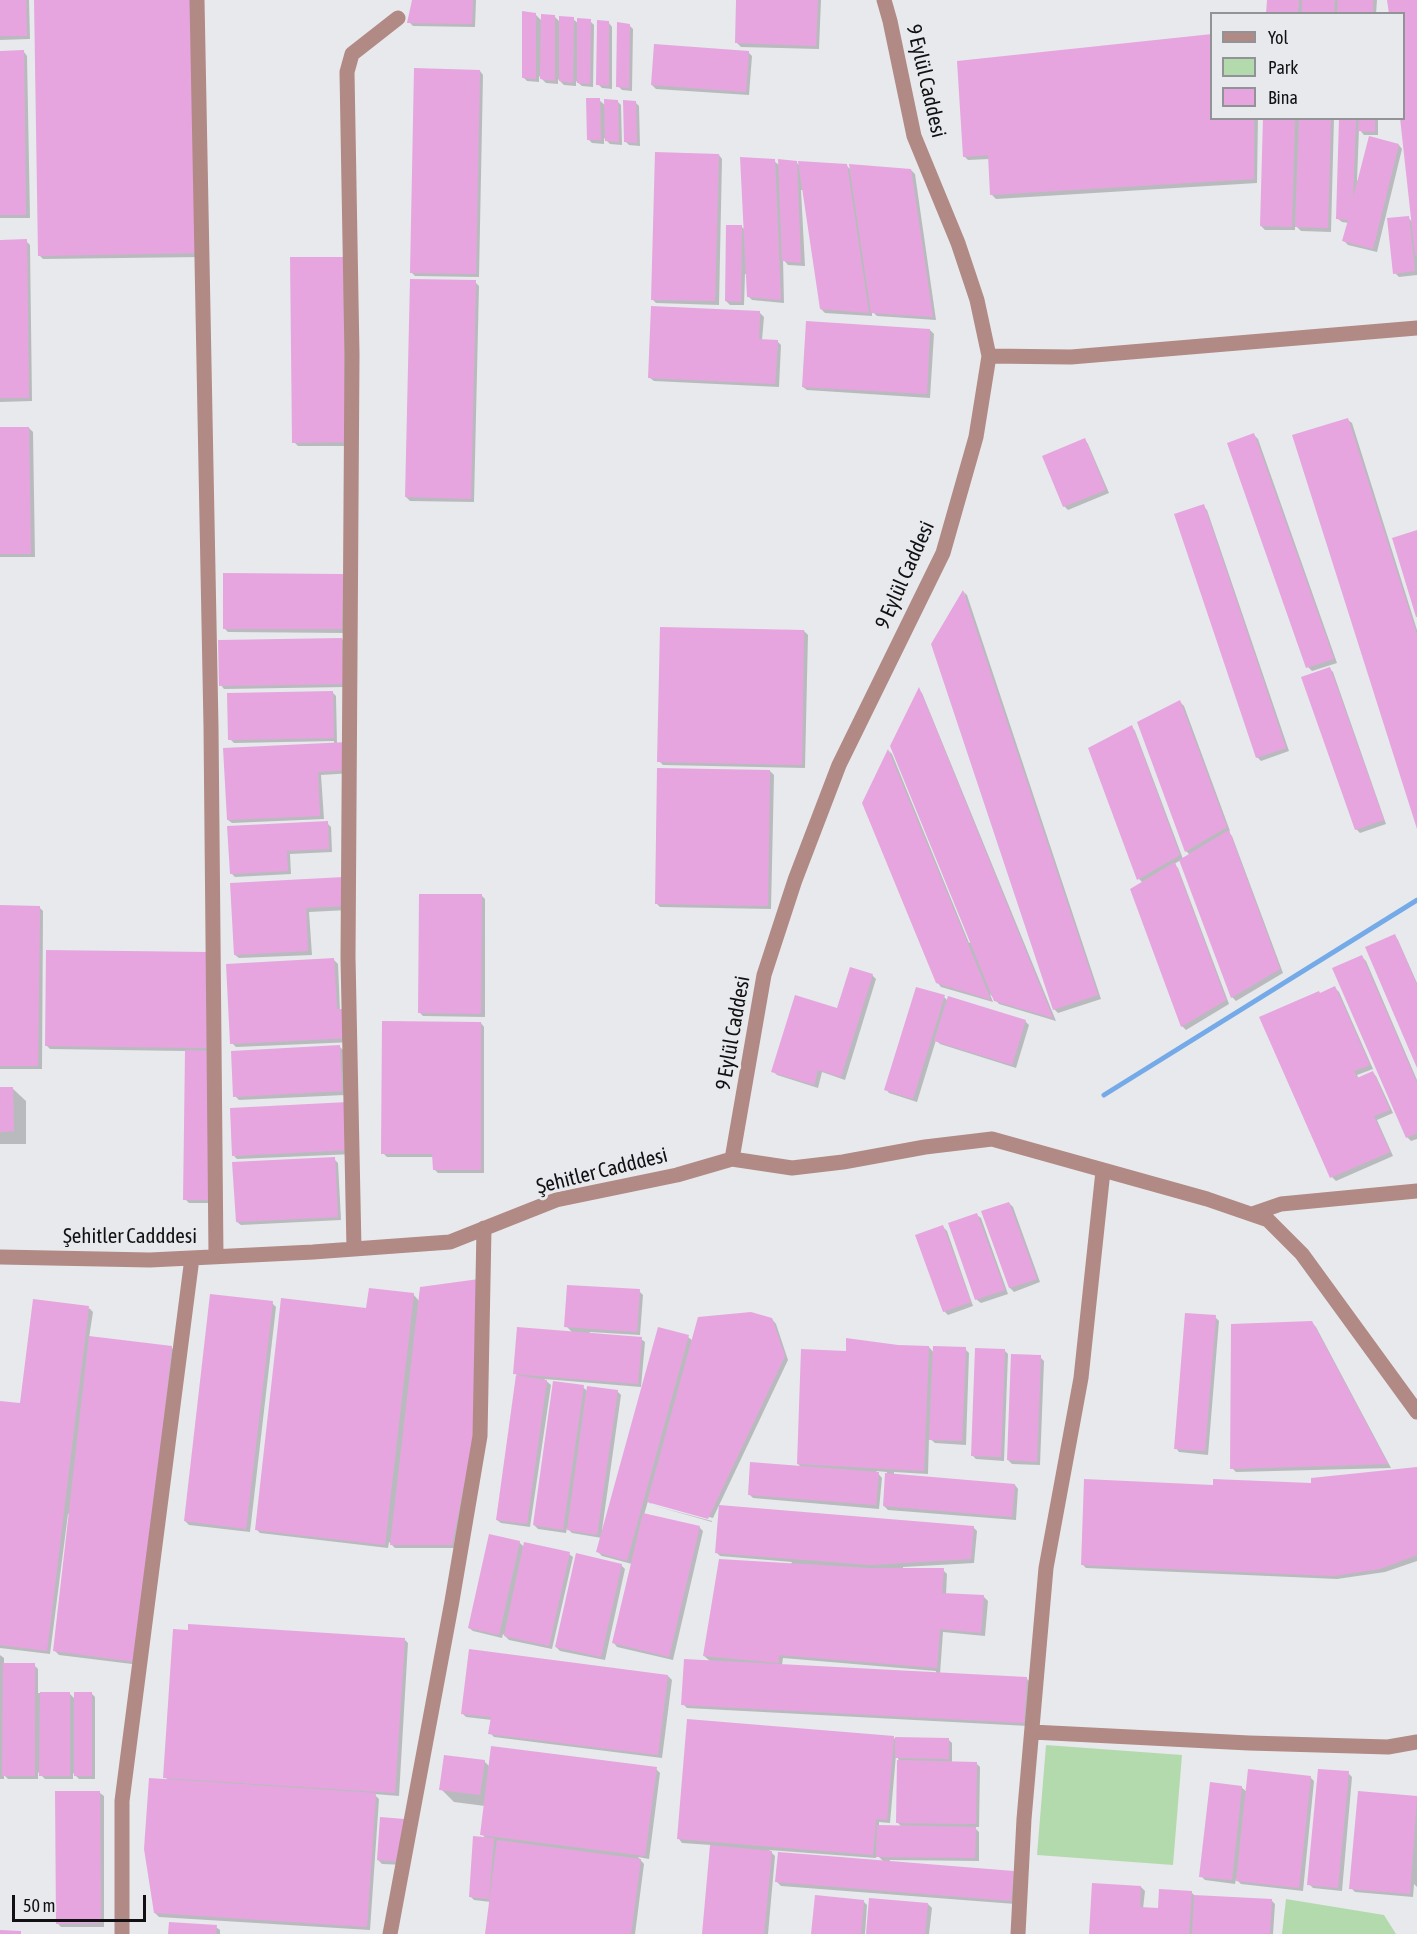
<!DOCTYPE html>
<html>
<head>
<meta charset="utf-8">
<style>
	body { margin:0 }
	#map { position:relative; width:1417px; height:1934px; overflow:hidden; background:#e8e9ed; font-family:"Asap Condensed",sans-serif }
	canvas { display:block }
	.legend { position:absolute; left:1210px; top:12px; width:195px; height:108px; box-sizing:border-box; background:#e8e9ed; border:2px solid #929396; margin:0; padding:8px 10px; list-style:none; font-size:18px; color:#111113 }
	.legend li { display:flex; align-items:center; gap:12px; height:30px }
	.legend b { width:30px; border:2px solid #929396 }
	.scale { position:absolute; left:12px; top:1895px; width:134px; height:27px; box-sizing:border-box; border:3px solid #111113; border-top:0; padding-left:8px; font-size:18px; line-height:21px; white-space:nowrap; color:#111113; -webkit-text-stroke:4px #e8e9ed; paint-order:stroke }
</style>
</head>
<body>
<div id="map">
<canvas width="1417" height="1934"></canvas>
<ul class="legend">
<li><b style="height:8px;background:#b18a85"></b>Yol</li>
<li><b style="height:16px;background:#b3daad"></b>Park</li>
<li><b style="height:16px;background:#e6a5df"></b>Bina</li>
</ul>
<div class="scale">50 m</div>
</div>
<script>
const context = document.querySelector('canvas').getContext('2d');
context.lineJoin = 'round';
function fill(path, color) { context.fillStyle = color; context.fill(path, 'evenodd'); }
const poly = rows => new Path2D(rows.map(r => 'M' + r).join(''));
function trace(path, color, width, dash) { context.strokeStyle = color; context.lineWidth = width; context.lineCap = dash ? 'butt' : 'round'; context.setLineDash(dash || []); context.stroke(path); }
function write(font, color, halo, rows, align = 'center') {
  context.font = font + ' "Asap Condensed",sans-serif'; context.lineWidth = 6; context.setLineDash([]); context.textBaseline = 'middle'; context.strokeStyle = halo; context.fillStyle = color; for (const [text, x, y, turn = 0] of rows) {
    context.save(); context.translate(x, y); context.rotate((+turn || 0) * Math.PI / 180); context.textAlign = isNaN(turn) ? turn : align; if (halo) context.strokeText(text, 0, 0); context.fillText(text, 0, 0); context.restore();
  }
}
fill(poly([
	[1046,1745,1182,1755,1173,1865,1037,1855],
	[1286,1899,1384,1915,1396,1934,1282,1934]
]), '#b3daad');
fill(poly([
	[0,0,29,0,30,39,0,40],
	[36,0,202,257,43,259,39,255],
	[413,0,476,0,475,27,413,26,409,22],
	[738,0,821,0,819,49,741,47,737,43],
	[1268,0,1377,0,1376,14,1268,14],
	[1389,0,1417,0,1417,275,1399,277,1395,273,1408,217,1413,223,1404,118,1404,14],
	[536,15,542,21,555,17,561,23,573,19,579,24,590,21,594,25,593,87,582,86,576,81,576,86,564,85,558,79,558,84,546,83,539,76,539,82,527,81,523,77],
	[609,23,612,27,612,89,602,88,598,84],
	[629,25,633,29,632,91,622,90,618,86],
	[0,52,24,52,27,56,30,218,0,218],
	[748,52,752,56,749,95,656,89,652,85],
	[480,71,483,75,479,277,415,276,411,272],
	[599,100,606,106,617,101,621,105,622,145,610,144,604,138,604,144,592,143,588,139],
	[635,102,639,106,640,146,629,145,625,141],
	[1212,118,1258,118,1257,183,996,199,992,195,990,159,968,160,964,156],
	[1264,118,1334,118,1331,232,1301,231,1295,225,1295,230,1265,230,1261,226],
	[1341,118,1378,118,1378,135,1364,135,1359,129,1357,181,1399,145,1402,149,1377,252,1348,245,1344,241,1349,223,1342,222,1338,219],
	[719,155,722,159,719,305,656,303,652,299],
	[774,161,780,166,796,162,800,166,847,166,852,171,911,170,915,174,936,320,877,316,872,311,872,316,825,313,821,309,804,190,801,190,805,266,788,265,783,259,784,303,752,300,748,296,747,274,745,274,744,305,730,305,726,301,742,227,745,230],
	[0,241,26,241,30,245,32,401,0,402],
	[343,258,349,446,298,446,294,442],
	[475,282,479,286,474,502,410,501,406,497],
	[760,313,764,317,762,340,777,341,781,345,779,387,654,381,650,378],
	[930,330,934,334,930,398,807,390,803,387],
	[1348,420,1352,423,1417,630,1417,826],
	[29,428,33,432,35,557,0,557,0,429],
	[1254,435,1258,439,1337,663,1312,671,1308,667],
	[1085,440,1088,444,1109,493,1068,510,1064,506],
	[1203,506,1207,510,1289,751,1261,761,1257,757],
	[342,575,346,579,346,633,228,632,224,628],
	[964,592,967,595,1101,999,1058,1013,1054,1009],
	[804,631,808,635,805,768,663,765,659,761],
	[342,639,345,643,346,687,224,689,221,685],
	[1329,668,1333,672,1386,824,1360,833,1356,829],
	[919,690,922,693,1056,1021,999,1004,990,994,993,1002,941,987,937,982,889,751,892,754,969,943,971,942],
	[332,692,336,696,337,744,353,773,321,775,324,819,232,823,228,820,334,744,334,741,234,743,230,739],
	[1180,702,1184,706,1230,831,1228,832,1232,836,1283,973,1236,1001,1232,997,1181,860,1174,864,1178,868,1229,1004,1186,1030,1182,1026,1143,883,1139,879,1132,727,1135,731,1183,859,1190,855,1186,851],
	[770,771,774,775,771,909,660,907,656,903],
	[327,823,331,827,332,852,290,854,291,874,235,877,231,873],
	[343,879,348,910,309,912,312,955,239,958,235,955],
	[481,895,485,899,485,1017,423,1016,419,1012],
	[0,907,39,907,43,911,42,1069,0,1069],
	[1395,936,1398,940,1417,983,1417,1064],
	[47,952,214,1052,216,1203,189,1203,185,1199,186,1051,50,1049,46,1045],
	[1362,957,1366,961,1417,1080,1417,1139,1411,1141,1407,1137],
	[334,960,338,964,340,1011,353,1042,236,1047,232,1043],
	[872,975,876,979,845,1080,822,1072,818,1088,777,1075,773,1071],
	[1335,988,1339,992,1373,1069,1357,1075,1359,1079,1372,1072,1376,1076,1393,1113,1377,1120,1393,1156,1336,1181,1332,1177,1261,1018],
	[944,997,948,1001,1025,1021,1029,1025,1016,1068,940,1044,936,1040,917,1102,889,1093,886,1089],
	[481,1023,484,1027,484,1173,438,1173,434,1169,434,1157,387,1157,383,1153],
	[339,1046,343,1050,345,1095,239,1100,235,1096],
	[0,1088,12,1088,26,1101,26,1144,0,1144],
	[347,1103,354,1154,237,1159,234,1156],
	[334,1159,338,1163,341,1220,241,1225,237,1222],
	[1009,1203,1013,1207,1040,1282,1014,1292,1010,1288,983,1212],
	[977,1215,981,1218,1008,1294,981,1303,977,1300,950,1224],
	[943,1227,947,1231,973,1306,948,1315,944,1311],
	[639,1291,643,1295,640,1335,590,1332,589,1334,641,1339,645,1342,641,1387,544,1379,551,1385,530,1527,501,1523,497,1520,518,1376,515,1373,573,1333,566,1326],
	[413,1294,419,1301,478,1424,456,1548,395,1548,389,1542,388,1548,260,1533,256,1529,368,1310],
	[272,1303,276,1307,250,1532,189,1525,185,1521],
	[89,1308,93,1312,89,1338,172,1348,176,1352,140,1665,59,1655,55,1651,71,1514,68,1514,50,1654,0,1648,0,1402,21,1405],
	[1215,1317,1219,1321,1208,1455,1179,1452,1176,1448],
	[772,1319,776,1324,788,1360,713,1518,651,1502,651,1504,648,1501,644,1515,699,1527,703,1531,673,1660,617,1647,614,1643,632,1564,602,1556,598,1552,602,1538,572,1533,567,1528,566,1533,538,1529,534,1525,555,1381,555,1382,583,1387,588,1392,617,1391,621,1395,602,1530,604,1530,688,1337,693,1341],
	[1312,1323,1316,1327,1391,1468,1236,1472,1232,1468],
	[898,1346,929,1347,934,1353,965,1349,969,1353,966,1445,935,1443,929,1438,928,1474,894,1472,894,1475,1015,1485,1018,1489,1016,1520,888,1510,884,1506,887,1472,876,1471,882,1478,879,1509,753,1498,749,1494,802,1468,798,1464,847,1353],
	[1004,1350,1008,1354,1004,1461,976,1459,973,1456],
	[1040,1357,1044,1361,1040,1465,1012,1464,1008,1460],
	[1417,1468,1417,1561,1385,1572,1337,1579,1086,1568,1082,1564,1214,1487,1313,1485],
	[652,1505,712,1521,712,1522],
	[973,1527,977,1531,974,1563,903,1567,903,1569,943,1570,947,1574,946,1595,984,1597,988,1601,985,1636,943,1632,940,1674,1026,1678,1030,1682,1028,1726,687,1708,683,1704,710,1661,704,1656,791,1564,792,1562,720,1556,716,1552],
	[783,1658,936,1671,936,1674,782,1665],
	[519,1542,525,1548,569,1554,573,1557,552,1649,509,1640,503,1634,502,1638,473,1631,469,1628],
	[621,1565,625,1569,605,1660,560,1651,556,1647],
	[405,1640,408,1643,399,1796,374,1794,379,1799,370,1930,159,1917,155,1913,169,1781,165,1777],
	[0,1655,4,1658,4,1665,34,1665,38,1669,38,1693,69,1693,76,1700,91,1693,95,1697,95,1779,79,1779,73,1773,73,1779,45,1779,38,1772,38,1779,8,1779,4,1775,4,1779,0,1779],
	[668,1676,672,1680,662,1758,494,1737,490,1733,492,1720,466,1717,462,1713],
	[893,1737,895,1739,949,1740,952,1743,952,1763,976,1763,980,1767,979,1827,974,1827,979,1832,979,1861,890,1860,889,1862,1013,1872,1017,1876,1015,1904,781,1886,777,1882,884,1862,877,1855,876,1858,769,1850,775,1856,768,1934,703,1934,711,1845,682,1843,679,1839],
	[896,1755,898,1755,898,1759,901,1762,897,1822,902,1827,879,1827,879,1822,890,1823],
	[484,1761,490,1767,656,1769,660,1773,649,1859,638,1857,644,1864,635,1934,486,1934,491,1902,474,1900,470,1896,486,1839,482,1834,485,1806,454,1802,441,1789],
	[1348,1773,1352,1777,1342,1891,1313,1888,1309,1884],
	[1311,1778,1314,1781,1303,1891,1241,1884,1236,1879,1235,1884,1205,1880,1201,1876,1241,1787,1247,1792],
	[100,1793,104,1796,104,1927,61,1927,57,1923],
	[1359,1793,1417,1798,1417,1887,1414,1884,1413,1897,1355,1892,1351,1888],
	[404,1820,406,1865,382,1864,378,1860],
	[1141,1887,1145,1891,1143,1909,1159,1910,1191,1892,1195,1896,1271,1900,1275,1904,1273,1934,1090,1934],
	[863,1901,867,1905,865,1934,813,1934],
	[928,1904,932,1908,929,1934,868,1934],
	[216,1927,220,1930,220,1934,170,1934]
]), '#0003');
trace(poly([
	[1104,1095,1417,900]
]), '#74aae7', 5);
fill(poly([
	[0,0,26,0,27,36,0,36],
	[34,0,195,0,199,253,38,256],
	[412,0,473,0,472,24,407,23],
	[736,0,818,0,816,46,735,43],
	[1267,0,1299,0,1298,14,1266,14],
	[1302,0,1335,0,1334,14,1302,14],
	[1338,0,1373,0,1373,14,1337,14],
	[1387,0,1417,0,1417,255,1415,255,1400,118,1404,118,1404,14,1389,14],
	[522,11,536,13,536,79,522,78],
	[541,14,555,15,555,81,540,79],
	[559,16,574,17,573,83,559,81],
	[577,18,591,19,590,84,577,83],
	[597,20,609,21,609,86,596,85],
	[617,22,630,24,629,88,616,87],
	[1212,34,1212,118,1254,118,1254,179,990,195,988,155,963,157,957,61],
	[654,44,749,51,746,92,651,85],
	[24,50,26,215,0,215,0,51],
	[414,68,480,70,476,274,410,273],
	[586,98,600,98,601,140,587,140],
	[604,99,618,100,619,142,605,141],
	[623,100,636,101,637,143,624,142],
	[1263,118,1295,118,1292,227,1260,226],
	[1299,118,1331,118,1328,228,1295,227],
	[1339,118,1356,118,1353,198,1369,136,1399,144,1373,249,1342,241,1348,220,1336,219],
	[1359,118,1375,118,1375,132,1358,131],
	[655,152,719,154,715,301,651,300],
	[740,157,775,159,781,300,747,297],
	[778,159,797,161,801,263,782,261],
	[798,161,847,164,869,313,820,309],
	[849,164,911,169,933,317,871,313],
	[1409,216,1415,271,1393,274,1387,218],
	[726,225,742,225,741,302,725,301],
	[27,239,29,398,0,398,0,240],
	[290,257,343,257,345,442,292,443],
	[410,279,476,280,471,499,405,497],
	[651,306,760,311,759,339,778,340,775,384,648,378],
	[806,321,930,329,927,394,802,387],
	[1348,418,1417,635,1417,829,1292,435],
	[0,427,29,427,31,554,0,554],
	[1254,433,1334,659,1306,668,1227,443],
	[1085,438,1106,490,1063,507,1042,456],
	[1204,504,1286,748,1256,758,1174,514],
	[1417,530,1417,617,1416,617,1392,538],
	[223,573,343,574,342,629,223,629],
	[963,590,1098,995,1053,1010,931,644],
	[660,627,804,630,802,765,657,762],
	[342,638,343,684,219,686,218,640],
	[1330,667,1384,820,1355,830,1301,677],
	[919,687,1053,1018,994,1001,890,746],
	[333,691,334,738,228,740,227,693],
	[1180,700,1227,827,1185,852,1137,722],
	[1132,725,1180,855,1137,880,1088,748],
	[348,742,349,770,318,772,320,816,227,820,223,748],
	[888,749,991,1000,936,983,862,803],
	[657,768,770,770,768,906,655,904],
	[328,821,329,849,287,851,288,871,230,874,227,826],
	[1229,830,1280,969,1231,998,1179,860],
	[1175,862,1226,1000,1181,1027,1130,889],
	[344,877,345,906,306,908,308,951,234,955,230,883],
	[419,894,482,894,481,1014,418,1013],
	[0,905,40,906,38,1066,0,1066],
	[1395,934,1417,985,1417,1068,1365,947],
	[46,950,208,952,207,1048,45,1046],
	[1362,955,1417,1083,1417,1133,1406,1138,1332,968],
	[334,958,337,1009,348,1009,350,1038,230,1044,226,964],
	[850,967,873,974,841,1077,818,1070,814,1085,771,1072,795,995,837,1008],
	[1335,986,1370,1065,1354,1071,1357,1078,1373,1071,1390,1110,1374,1116,1390,1152,1330,1178,1259,1017,1319,991,1320,993],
	[916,987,945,995,913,1099,884,1090],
	[948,996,1026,1020,1012,1065,934,1041],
	[382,1021,481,1022,481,1170,433,1170,432,1154,381,1154],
	[340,1045,342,1091,233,1097,231,1051],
	[185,1050,214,1051,213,1200,183,1200],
	[0,1087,13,1087,14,1131,0,1132],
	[348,1102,351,1150,232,1156,230,1108],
	[335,1157,338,1217,236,1222,232,1162],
	[1009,1202,1037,1279,1009,1288,981,1211],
	[977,1213,1005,1290,975,1300,948,1223],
	[943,1225,971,1302,943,1312,915,1235],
	[479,1279,475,1419,472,1445,452,1545,390,1545,420,1287],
	[567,1285,640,1289,637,1332,564,1327],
	[369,1288,414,1293,385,1545,255,1530,281,1298,366,1308],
	[210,1294,273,1301,246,1529,184,1521],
	[33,1299,89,1306,47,1651,0,1645,0,1401,20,1403],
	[751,1312,772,1318,785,1356,708,1519,647,1502,698,1317],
	[1185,1313,1216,1315,1205,1451,1174,1449],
	[1312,1321,1388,1464,1230,1469,1231,1324],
	[517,1327,642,1337,638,1384,513,1374],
	[658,1327,689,1335,627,1561,596,1552],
	[89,1336,172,1346,136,1662,53,1651],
	[846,1338,898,1345,929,1346,924,1471,797,1464,801,1349,846,1351],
	[933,1346,966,1347,962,1441,929,1440],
	[975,1348,1005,1349,1001,1457,971,1456],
	[1011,1354,1041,1355,1037,1462,1007,1460],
	[516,1375,547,1380,527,1524,496,1520],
	[553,1381,584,1385,563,1530,533,1525],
	[587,1386,618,1390,597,1535,567,1530],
	[750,1462,879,1472,876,1505,748,1495],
	[1417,1467,1417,1555,1380,1569,1333,1576,1081,1565,1084,1479,1213,1485,1213,1479,1311,1483,1311,1478],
	[885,1473,1015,1484,1012,1517,883,1506],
	[719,1505,974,1526,971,1559,871,1565,715,1553],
	[643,1513,700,1526,669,1657,612,1643],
	[489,1534,520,1541,499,1635,468,1628],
	[524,1542,570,1552,549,1646,504,1636],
	[576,1553,622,1564,601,1657,555,1647],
	[719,1559,869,1568,944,1568,942,1593,984,1595,981,1633,940,1629,937,1668,779,1655,779,1663,703,1656],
	[188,1624,405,1638,395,1793,163,1778,173,1629,188,1630],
	[469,1649,668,1675,658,1755,488,1734,491,1717,461,1714],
	[684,1659,1027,1677,1024,1723,681,1705],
	[3,1663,35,1663,35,1776,2,1776],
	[40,1692,70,1692,70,1776,39,1776],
	[74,1692,92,1692,92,1776,74,1776],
	[687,1719,894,1736,887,1820,876,1819,873,1855,677,1839],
	[895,1737,949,1738,949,1759,895,1758],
	[491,1746,657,1767,645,1856,480,1835],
	[444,1755,485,1760,480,1795,439,1790],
	[897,1760,977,1762,976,1824,896,1823],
	[1248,1769,1311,1776,1299,1888,1236,1881],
	[1318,1769,1349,1771,1338,1888,1307,1885],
	[149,1778,376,1793,367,1927,154,1913,144,1849],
	[1210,1782,1242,1786,1232,1880,1199,1877],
	[55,1791,100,1791,101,1923,56,1924],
	[1358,1791,1417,1796,1410,1894,1349,1889],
	[380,1817,405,1819,402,1862,377,1860],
	[877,1825,976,1827,975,1858,876,1857],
	[473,1836,494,1838,489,1899,469,1897],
	[497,1840,641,1859,631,1934,485,1934],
	[710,1845,772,1851,764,1934,702,1934],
	[778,1852,1014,1871,1011,1901,775,1882],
	[1092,1883,1141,1886,1140,1907,1158,1908,1159,1889,1192,1891,1189,1934,1089,1934],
	[815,1895,864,1900,861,1934,811,1934],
	[1194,1895,1272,1899,1270,1934,1192,1934],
	[869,1898,928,1903,925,1934,866,1934],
	[169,1922,217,1925,216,1934,168,1934],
	[0,1930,21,1931,21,1934,0,1934]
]), '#e6a5df');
trace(poly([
	[197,0,211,726,216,1256],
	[989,356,1071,357,1417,328],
	[732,1159,764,975,795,880,839,765,943,553,976,437,989,356,977,300,958,243,914,136,890,21,884,0],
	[1252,1214,1281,1204,1417,1191],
	[354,1249,348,957,352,355,347,72,352,54,398,18],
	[0,1257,150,1260,313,1252,450,1242,556,1200,677,1175,732,1159,792,1168,843,1162,925,1147,992,1139,1207,1199,1268,1220,1302,1254,1417,1412],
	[1032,1732,1249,1743,1388,1747,1417,1742],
	[122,1934,122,1801,192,1258],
	[390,1934,452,1601,480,1436,484,1228],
	[1018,1934,1024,1819,1046,1568,1081,1378,1103,1171]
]), '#b18a85', 15);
write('21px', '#111113', '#e8e9ed', [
	["9 Eylül Caddesi",926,81,77],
	["9 Eylül Caddesi",905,575,-66],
	["9 Eylül Caddesi",733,1033,-80],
	["Şehitler Cadddesi",602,1171,-14],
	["Şehitler Cadddesi",130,1236]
]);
</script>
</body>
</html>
